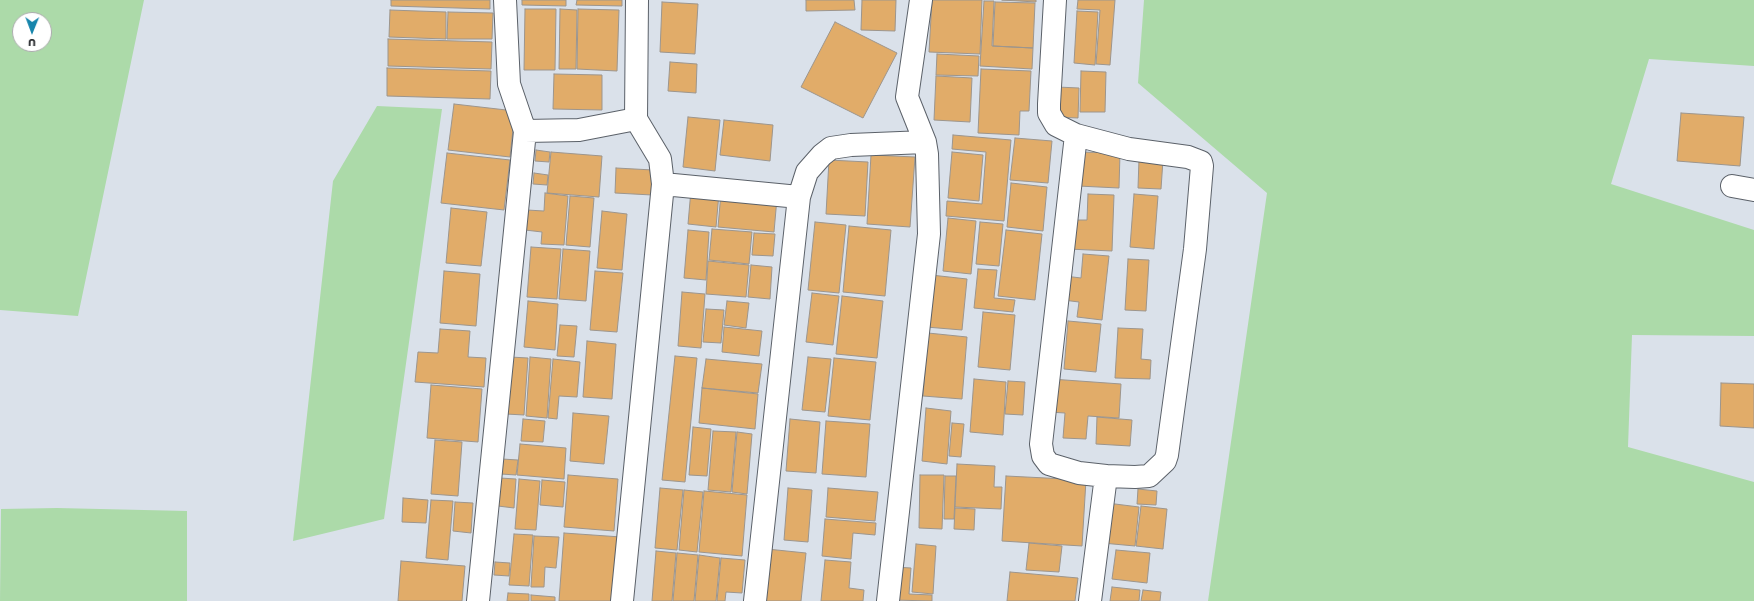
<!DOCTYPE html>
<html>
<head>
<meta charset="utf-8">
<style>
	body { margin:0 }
	#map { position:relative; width:1754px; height:601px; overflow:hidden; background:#dae1ea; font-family:Poppins,sans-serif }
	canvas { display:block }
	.north { position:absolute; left:12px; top:12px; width:40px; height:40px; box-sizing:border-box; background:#fff; border:1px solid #ababad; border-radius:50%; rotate:181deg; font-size:11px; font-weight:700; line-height:16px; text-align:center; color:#2c2e32 }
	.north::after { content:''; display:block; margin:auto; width:14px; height:18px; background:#1685ac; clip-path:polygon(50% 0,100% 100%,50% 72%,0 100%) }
</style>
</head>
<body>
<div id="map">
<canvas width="1754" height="601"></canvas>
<div class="north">U</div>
</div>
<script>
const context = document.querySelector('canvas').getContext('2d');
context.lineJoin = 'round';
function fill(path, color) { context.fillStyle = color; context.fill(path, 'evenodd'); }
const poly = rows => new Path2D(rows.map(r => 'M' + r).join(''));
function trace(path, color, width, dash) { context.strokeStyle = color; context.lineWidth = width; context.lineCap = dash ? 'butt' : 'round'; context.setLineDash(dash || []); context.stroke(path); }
fill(poly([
	[0,0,144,0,78,316,0,310],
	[20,20,44,20,44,44,20,44],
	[1144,0,1754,0,1754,66,1649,59,1611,184,1754,230,1754,336,1632,335,1628,447,1754,482,1754,601,1208,601,1267,193,1138,83],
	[377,106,442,109,384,519,293,541,333,181],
	[57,508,187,511,187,601,0,601,1,509]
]), '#acdaa9');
const building = poly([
	[391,0,490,0,490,9,391,6,391,0],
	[522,0,566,0,566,6,522,5,522,0],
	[577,0,622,0,622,6,576,5,577,0],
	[806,0,854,0,855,10,806,11,806,0],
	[862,0,896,0,895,31,861,30,862,0],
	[932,0,982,0,980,54,929,52,932,0],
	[1002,0,1036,0,1036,2,1002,0],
	[1078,0,1115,0,1110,65,1096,64,1100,10,1077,9,1078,0],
	[984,1,994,1,992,46,1033,48,1032,69,980,66,984,1],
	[662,2,698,4,695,54,660,52,662,2],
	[995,2,1035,3,1033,48,993,46,995,2],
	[525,9,556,9,555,70,524,70,525,9],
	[560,9,577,10,576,69,559,69,560,9],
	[578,9,619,10,617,71,577,69,578,9],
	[390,10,446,12,446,39,389,37,390,10],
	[1077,11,1098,12,1095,65,1074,63,1077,11],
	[448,12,493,13,492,39,447,39,448,12],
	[835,22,897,53,863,118,801,87,835,22],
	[388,39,492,42,491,69,388,66,388,39],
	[937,54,979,56,978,76,936,75,937,54],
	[670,62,697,64,696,93,668,91,670,62],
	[387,68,491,71,490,99,387,96,387,68],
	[981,69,1031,71,1029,111,1020,111,1019,135,978,133,981,69],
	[1081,71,1106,72,1105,112,1080,112,1081,71],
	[554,74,602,75,602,110,553,109,554,74],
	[936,76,972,78,970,122,934,120,936,76],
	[1057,87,1079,88,1078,118,1056,117,1057,87],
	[454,104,515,111,510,157,448,150,454,104],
	[1681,113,1744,117,1740,166,1677,161,1681,113],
	[688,117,720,120,715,171,683,167,688,117],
	[724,120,773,125,770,161,720,155,724,120],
	[953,135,1011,140,1004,221,946,216,947,201,982,204,986,152,952,149,953,135],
	[1015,138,1052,141,1048,183,1010,180,1015,138],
	[536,150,550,152,549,162,535,161,536,150],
	[551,152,602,156,599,197,547,193,551,152],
	[952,152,983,155,979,201,948,198,952,152],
	[1079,152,1120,153,1119,188,1078,186,1079,152],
	[447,153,510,160,504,210,441,203,447,153],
	[871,155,915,157,910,227,867,224,871,155],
	[1139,159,1163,160,1161,189,1138,188,1139,159],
	[829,160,868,162,865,216,826,214,829,160],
	[616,168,653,170,652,195,615,193,616,168],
	[534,173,548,175,547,185,533,184,534,173],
	[1011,183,1047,187,1043,231,1007,227,1011,183],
	[691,190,719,193,716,227,688,224,691,190],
	[545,193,568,196,564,245,541,244,542,232,525,230,527,210,544,211,545,193],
	[721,193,777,198,774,232,718,227,721,193],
	[1088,194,1114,195,1112,251,1068,249,1069,220,1087,220,1088,194],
	[1134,194,1158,196,1154,249,1130,247,1134,194],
	[570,196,594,198,590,247,566,245,570,196],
	[451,208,487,212,481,266,446,263,451,208],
	[602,211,627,214,622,270,597,268,602,211],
	[948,218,976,221,971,274,943,271,948,218],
	[815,222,846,225,839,293,808,290,815,222],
	[980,222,1003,224,999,266,976,264,980,222],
	[849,226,891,230,885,296,843,292,849,226],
	[712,229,752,232,749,264,709,260,712,229],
	[688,230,709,232,706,280,684,278,688,230],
	[1006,230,1042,234,1035,300,998,296,1006,230],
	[754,233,775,234,773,256,752,255,754,233],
	[531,247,561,249,557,299,527,297,531,247],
	[563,249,590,251,586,301,559,299,563,249],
	[1083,254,1109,256,1102,320,1077,317,1079,302,1063,300,1065,276,1081,278,1083,254],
	[1128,259,1149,260,1146,311,1125,310,1128,259],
	[708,261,749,265,746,297,706,294,708,261],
	[751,265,772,267,770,299,748,297,751,265],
	[978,269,997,270,994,298,1015,300,1013,312,974,308,978,269],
	[444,271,480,274,476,326,440,323,444,271],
	[595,271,623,273,617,332,590,330,595,271],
	[931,275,967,279,962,330,926,327,931,275],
	[682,292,705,294,701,348,678,346,682,292],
	[812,293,839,296,833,345,806,342,812,293],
	[842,296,883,301,877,358,836,354,842,296],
	[528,301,558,304,555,350,524,347,528,301],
	[727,301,749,303,746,328,724,325,727,301],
	[706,309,724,310,721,343,703,342,706,309],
	[983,312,1015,315,1010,370,978,367,983,312],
	[1068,321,1101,324,1096,372,1064,369,1068,321],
	[560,325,577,326,574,357,557,356,560,325],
	[724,327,762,331,759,356,722,352,724,327],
	[1118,328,1143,329,1141,359,1151,360,1150,379,1115,378,1118,328],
	[440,329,470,331,468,357,486,358,484,387,415,382,418,352,438,353,440,329],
	[928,333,967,337,962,399,923,396,928,333],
	[587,341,616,344,612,399,583,397,587,341],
	[675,356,697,358,685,482,662,480,675,356],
	[510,357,528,358,524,415,506,414,510,357],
	[530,357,551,359,547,418,526,416,530,357],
	[808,357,831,359,825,412,802,410,808,357],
	[834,358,876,362,870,420,828,416,834,358],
	[553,359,580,362,577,397,559,396,557,419,548,418,553,359],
	[706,359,762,364,758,393,702,388,706,359],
	[974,379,1006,382,1003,435,970,432,974,379],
	[1051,379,1121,384,1119,418,1088,416,1086,439,1063,438,1065,413,1049,412,1051,379],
	[1008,381,1025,382,1023,415,1005,414,1008,381],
	[1721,383,1754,384,1754,428,1720,426,1721,383],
	[431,385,482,389,478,442,427,438,431,385],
	[702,388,758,394,755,429,699,423,702,388],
	[926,408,951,411,947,464,922,461,926,408],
	[573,413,609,416,604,464,570,461,573,413],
	[1097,417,1132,420,1130,446,1096,444,1097,417],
	[523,419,545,421,543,442,521,441,523,419],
	[790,419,820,422,816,473,786,471,790,419],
	[826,421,870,424,866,477,822,474,826,421],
	[952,423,964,424,961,457,949,456,952,423],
	[693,427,711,429,707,476,689,475,693,427],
	[713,431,736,432,731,492,708,490,713,431],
	[737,432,752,434,747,494,732,492,737,432],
	[435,440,462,442,458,496,431,494,435,440],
	[520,444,566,448,564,479,517,475,520,444],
	[502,459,518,460,516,475,501,474,502,459],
	[957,464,995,466,994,487,1002,487,1001,509,955,507,957,464],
	[568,475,618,479,614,531,564,527,568,475],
	[920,475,944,475,942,529,919,528,920,475],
	[945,476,956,476,954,519,944,519,945,476],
	[1006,476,1086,480,1082,546,1002,541,1006,476],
	[500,478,516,479,514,508,498,506,500,478],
	[519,479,540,481,536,530,515,529,519,479],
	[542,480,565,482,563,507,540,505,542,480],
	[660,488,683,490,677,550,655,548,660,488],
	[788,488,812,490,808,542,784,540,788,488],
	[828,488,878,492,875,521,826,517,828,488],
	[1138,489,1157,491,1156,505,1137,504,1138,489],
	[684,490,703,492,697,552,679,550,684,490],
	[704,491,747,495,742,556,699,552,704,491],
	[403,498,428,500,426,523,402,522,403,498],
	[431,500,453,501,448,560,426,558,431,500],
	[455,502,473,503,471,533,453,531,455,502],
	[1107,503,1139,507,1135,546,1102,543,1107,503],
	[1141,506,1167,509,1163,549,1136,546,1141,506],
	[955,508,975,509,974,530,954,529,955,508],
	[825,519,876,523,875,535,853,533,851,559,822,556,825,519],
	[564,533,621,537,616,601,559,601,564,533],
	[514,534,533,535,529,586,509,585,514,534],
	[534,536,559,537,556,568,545,567,544,587,531,587,534,536],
	[1029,543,1062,546,1059,572,1026,570,1029,543],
	[916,544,936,546,933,594,912,592,916,544],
	[767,549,806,553,801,601,761,601,767,549],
	[1116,550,1150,553,1147,583,1112,579,1116,550],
	[656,551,676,553,672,601,652,601,656,551],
	[677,553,698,555,694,601,673,601,677,553],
	[699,555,720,558,716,601,695,601,699,555],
	[721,558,745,560,742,593,726,592,725,601,717,601,721,558],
	[825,560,851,562,849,588,864,590,863,601,821,601,825,560],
	[401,561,465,566,462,601,398,601,401,561],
	[495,562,510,563,509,576,494,575,495,562],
	[895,567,911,568,909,594,932,595,932,601,893,600,895,567],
	[1010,572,1078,578,1075,601,1007,601,1010,572],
	[1112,587,1140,590,1139,601,1110,601,1112,587],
	[1143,590,1161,592,1160,601,1141,601,1143,590],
	[508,593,529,594,529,601,507,601,508,593],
	[531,595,555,597,555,601,531,601,531,595]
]);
fill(building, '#e1ac69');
trace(building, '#9c958d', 1);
const minor = poly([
	[1055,0,1049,104,1049,113,1056,125,1076,135,1129,149,1188,157,1201,162,1202,166,1195,249,1167,455,1165,461,1149,476,1135,477,1106,476],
	[525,131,579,130,636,119],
	[1076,135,1041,444,1043,456,1049,464,1079,473,1106,476,1090,601],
	[663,184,799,197,755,601],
	[1732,186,1754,190],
	[799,197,807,172,822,155,831,148,851,145,925,142],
	[478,601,525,131,509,84,505,0],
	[622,601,663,184,660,159,636,119,637,0],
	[888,601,929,234,927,154,925,142,907,97,921,0]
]);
trace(minor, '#5b6169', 24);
trace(minor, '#fff', 22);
</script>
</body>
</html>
